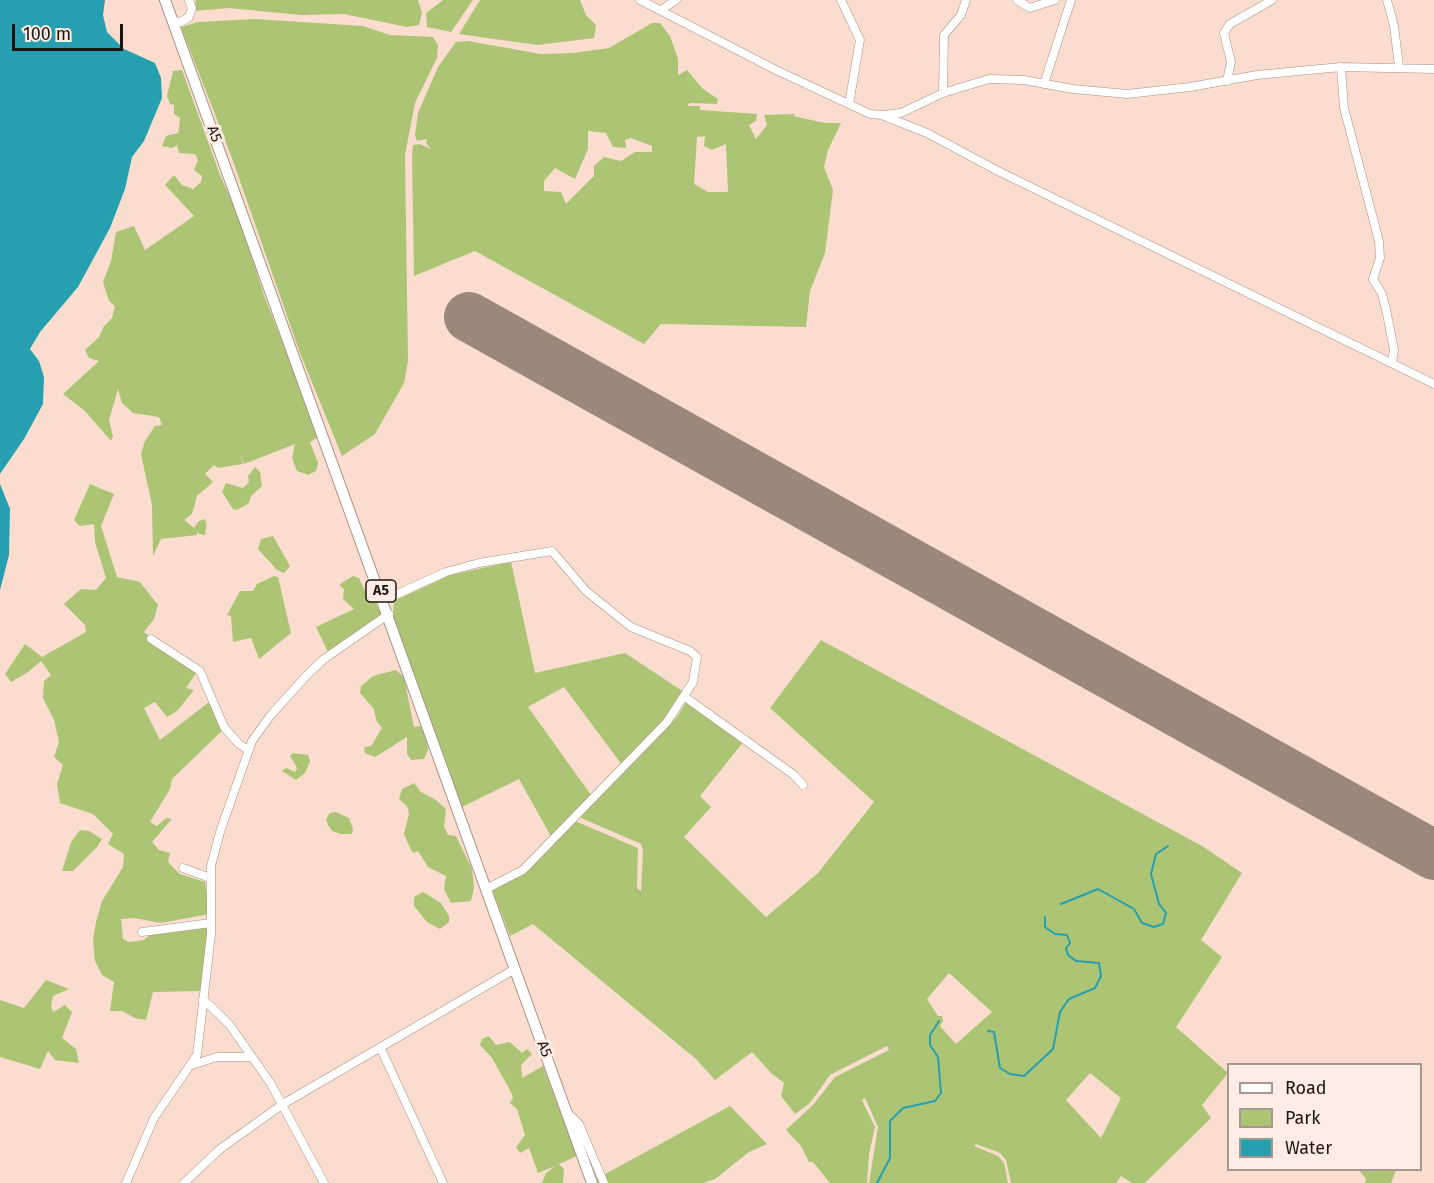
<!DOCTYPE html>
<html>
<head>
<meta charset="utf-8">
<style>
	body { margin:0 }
	#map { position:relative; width:1434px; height:1183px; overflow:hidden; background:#faddce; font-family:"Fira Sans",sans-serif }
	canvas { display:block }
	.legend { position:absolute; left:1227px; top:1063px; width:195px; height:108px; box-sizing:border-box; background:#feede4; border:2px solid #a5978f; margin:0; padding:8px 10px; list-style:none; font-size:18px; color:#1f1510 }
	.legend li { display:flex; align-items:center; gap:12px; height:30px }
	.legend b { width:30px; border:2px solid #a5978f }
	.scale { position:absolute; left:12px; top:24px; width:111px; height:27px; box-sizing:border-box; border:3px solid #1f1510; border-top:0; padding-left:8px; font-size:18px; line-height:21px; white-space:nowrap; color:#1f1510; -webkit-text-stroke:4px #feede4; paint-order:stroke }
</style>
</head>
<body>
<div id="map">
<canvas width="1434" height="1183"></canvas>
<ul class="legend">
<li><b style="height:8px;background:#fff"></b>Road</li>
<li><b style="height:16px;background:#acc575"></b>Park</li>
<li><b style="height:16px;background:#26a0b0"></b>Water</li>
</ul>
<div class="scale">100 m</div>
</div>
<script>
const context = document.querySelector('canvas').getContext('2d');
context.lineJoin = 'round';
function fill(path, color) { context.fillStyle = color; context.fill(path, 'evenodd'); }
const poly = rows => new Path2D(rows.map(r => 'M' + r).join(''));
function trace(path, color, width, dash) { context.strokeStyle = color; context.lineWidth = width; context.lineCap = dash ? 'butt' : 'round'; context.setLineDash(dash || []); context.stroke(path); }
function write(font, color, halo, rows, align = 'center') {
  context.font = font + ' "Fira Sans",sans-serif'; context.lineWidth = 6; context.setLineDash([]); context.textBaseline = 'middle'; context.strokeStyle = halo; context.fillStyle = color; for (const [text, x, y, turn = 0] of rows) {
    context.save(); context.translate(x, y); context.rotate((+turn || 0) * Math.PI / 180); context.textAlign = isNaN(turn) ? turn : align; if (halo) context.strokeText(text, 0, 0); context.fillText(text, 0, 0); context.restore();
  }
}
fill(poly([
	[196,0,418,0,422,13,419,25,407,27,344,14,301,15,229,8,194,11],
	[443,0,473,0,451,32,427,27,426,13],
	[480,0,580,0,586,15,596,25,594,38,537,45,459,34],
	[255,19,363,26,390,35,433,37,438,45,437,58,415,103,405,155,408,361,404,383,375,434,342,456,300,353,232,158,181,27,198,22],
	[652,23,660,23,670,36,678,59,678,75,687,70,703,89,718,99,717,104,690,103,687,106,700,106,700,110,757,114,756,121,749,125,756,139,767,125,764,115,795,114,793,116,825,123,841,123,828,150,824,167,833,190,825,253,810,291,806,327,661,324,644,344,475,251,414,276,412,156,413,145,420,144,431,149,426,143,427,139,417,141,415,135,418,113,438,67,456,42,468,41,541,54,573,53,609,48],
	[588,131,606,133,613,147,626,148,625,140,631,138,652,146,652,152,635,152,621,161,604,157,594,166,594,176,566,204,561,192,544,191,544,181,555,168,575,179,588,149],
	[705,136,704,146,712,150,726,144,728,192,708,192,694,184,697,137],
	[182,70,220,175,238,215,265,298,302,393,317,438,310,442,318,463,316,471,308,475,297,471,292,458,295,444,244,464,239,451,243,464,218,468,214,465,205,474,213,482,197,496,192,514,184,520,194,528,199,521,205,519,206,524,207,521,205,535,199,534,197,531,197,535,161,539,153,556,152,505,141,454,145,441,155,426,162,425,159,417,133,413,122,403,118,389,109,420,113,437,111,441,85,411,63,394,99,361,89,358,85,350,99,337,104,326,112,318,115,306,109,301,103,282,111,261,116,232,134,226,145,250,194,216,165,185,174,175,182,185,193,189,201,182,202,176,194,170,198,160,195,154,179,153,177,145,172,148,162,146,166,136,178,133,179,128,180,118,174,114,174,105,170,104,167,96,173,71],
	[255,467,260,472,262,486,251,496,249,503,237,510,233,509,222,492,226,483,243,488,249,482,248,476],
	[90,484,114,494,101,526,117,577,140,582,158,605,154,619,144,632,197,672,186,688,194,690,177,711,167,717,155,702,144,708,160,740,213,699,227,726,172,779,170,789,150,822,157,826,166,818,172,819,152,842,159,850,170,853,168,862,180,874,205,882,209,914,161,923,134,918,121,919,123,939,129,942,144,940,152,933,205,924,212,932,201,982,203,991,153,992,146,1020,135,1018,122,1011,110,1011,114,982,102,975,95,961,93,939,96,922,102,901,123,867,124,854,108,844,113,834,93,814,60,803,57,784,63,765,54,757,59,742,54,720,43,698,44,681,51,675,41,661,28,672,11,682,5,674,25,644,42,657,86,632,85,625,64,604,81,589,96,590,106,578,95,542,94,524,80,526,74,520],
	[273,536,290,566,284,573,277,570,258,549,261,539],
	[511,562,535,673,625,653,684,692,669,715,622,765,564,687,528,707,594,799,553,840,519,779,462,807,393,617,394,601,450,575],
	[274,576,278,577,291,633,259,659,251,638,233,642,231,616,227,615,240,591,253,591,257,584],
	[353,576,359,578,368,598,372,596,382,616,329,654,316,627,354,609,343,599,344,589,339,585],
	[821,640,1202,846,1242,873,1201,940,1222,957,1176,1027,1228,1073,1202,1105,1211,1118,1145,1183,1132,1183,1121,1176,1116,1183,1011,1183,1006,1160,1000,1153,976,1144,974,1146,998,1156,1004,1163,1008,1183,869,1183,878,1127,865,1098,862,1100,875,1127,869,1154,867,1183,830,1183,813,1162,809,1162,801,1146,786,1130,813,1105,835,1077,889,1050,887,1046,830,1075,810,1103,795,1114,781,1096,784,1083,771,1073,752,1052,715,1080,696,1059,533,924,510,936,492,889,525,874,575,821,638,848,637,888,641,891,643,850,641,844,579,817,677,717,688,699,745,740,700,796,711,807,684,837,766,917,818,873,874,802,770,708],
	[949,973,992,1012,956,1044,940,1026,943,1021,942,1016,938,1016,927,999],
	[1090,1073,1121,1098,1101,1138,1066,1100],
	[396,670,404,677,414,727,420,726,426,734,428,750,424,759,411,760,407,754,407,737,375,757,365,753,364,747,371,746,382,728,376,720,374,709,360,693,361,686,373,676],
	[293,753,308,755,310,761,305,773,296,780,282,771,286,768,295,772,297,768,290,756],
	[414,783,421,792,436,800,446,809,444,827,448,835,456,836,472,869,474,888,471,901,451,903,444,889,446,876,428,867,418,851,413,853,410,848,404,834,409,814,407,806,399,799,402,789],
	[336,812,349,818,353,829,352,834,341,834,332,831,328,825,326,819,330,813],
	[80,830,89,831,102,839,98,846,73,871,62,871,71,842],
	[423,892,441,903,449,916,449,922,440,929,427,922,414,906,414,897],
	[46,980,69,989,53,996,51,1006,53,1012,65,1005,72,1012,62,1038,76,1049,79,1063,55,1060,48,1051,40,1069,0,1057,0,1000,24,1008],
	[489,1036,496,1045,510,1042,522,1053,527,1049,532,1054,521,1065,522,1078,543,1066,577,1156,559,1164,564,1169,563,1183,542,1183,546,1173,555,1166,538,1173,529,1148,520,1153,516,1147,525,1135,517,1109,510,1103,513,1098,511,1092,492,1058,480,1045,482,1039],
	[730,1106,767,1144,749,1152,715,1179,703,1183,598,1183,596,1179],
	[1359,1170,1396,1170,1391,1183,1365,1183,1366,1179]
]), '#acc575');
fill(poly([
	[0,0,105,0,103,15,107,32,124,49,155,63,161,78,162,98,144,141,132,157,125,189,110,228,78,287,40,332,30,349,39,361,44,377,43,404,24,439,0,474],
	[0,484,10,509,9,555,0,590]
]), '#26a0b0');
trace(poly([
	[1061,904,1098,889,1134,909,1142,923,1154,927,1163,924,1166,913,1159,904,1151,874,1156,854,1168,846],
	[988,1031,994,1032,1000,1068,1010,1074,1024,1076,1053,1049,1060,1012,1069,999,1095,988,1101,976,1099,963,1076,961,1068,955,1066,948,1070,943,1067,935,1055,934,1045,927,1045,917],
	[877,1183,890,1158,890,1121,903,1108,935,1101,941,1093,938,1057,930,1045,930,1035,939,1021]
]), '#26a0b0', 2);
trace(poly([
	[469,317,1434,855]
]), '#9c877c', 50);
const minor = poly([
	[640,0,776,70,870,114,883,115,901,113,943,93,989,79,1024,80,1073,89,1127,94,1190,87,1257,75,1341,67,1434,69],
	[841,0,860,40,849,104],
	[1017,0,1030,8,1055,0],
	[1387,0,1394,26,1399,66],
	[661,10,676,0],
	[174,21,181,22,189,17,192,8,189,0],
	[1341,67,1344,108,1379,241,1380,258,1373,279,1382,294,1386,309,1394,350,1392,362],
	[1227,81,1231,62,1224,33,1230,24,1272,0],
	[1044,84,1071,0],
	[943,93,944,35,961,15,966,0],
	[884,116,927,133,998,171,1434,384],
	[384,600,446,572,479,563,552,551,586,591,631,627,690,651,697,657,693,682,667,722,523,870,486,889],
	[151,639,200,671,224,727,239,744,248,750],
	[685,697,794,775,803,785],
	[183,868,210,878],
	[142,932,211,923],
	[203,999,229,1024,271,1084,324,1183],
	[381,1049,443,1183],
	[192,1065,217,1057,252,1057],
	[568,1113,579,1124,604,1183],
	[126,1183,154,1118,197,1055,211,934,211,866,220,832,252,741,270,716,307,675,324,659,389,614],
	[184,1183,220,1149,283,1104,515,969]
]);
const highway = poly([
	[165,0,592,1183]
]);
trace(minor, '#aa8f82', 9);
trace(highway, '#aa8f82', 12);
trace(minor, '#fff', 8);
trace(highway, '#fff', 10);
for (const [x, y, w] of [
	[381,591,30]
]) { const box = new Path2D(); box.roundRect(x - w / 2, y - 11, w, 22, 4.5); context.fillStyle = '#feede4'; context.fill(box); trace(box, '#1f1510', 1.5); }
write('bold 14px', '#1f1510', null, [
	["A5",381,591]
]);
write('15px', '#1f1510', '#feede4', [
	["A5",214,134,70],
	["A5",544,1049,69]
]);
</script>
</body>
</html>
